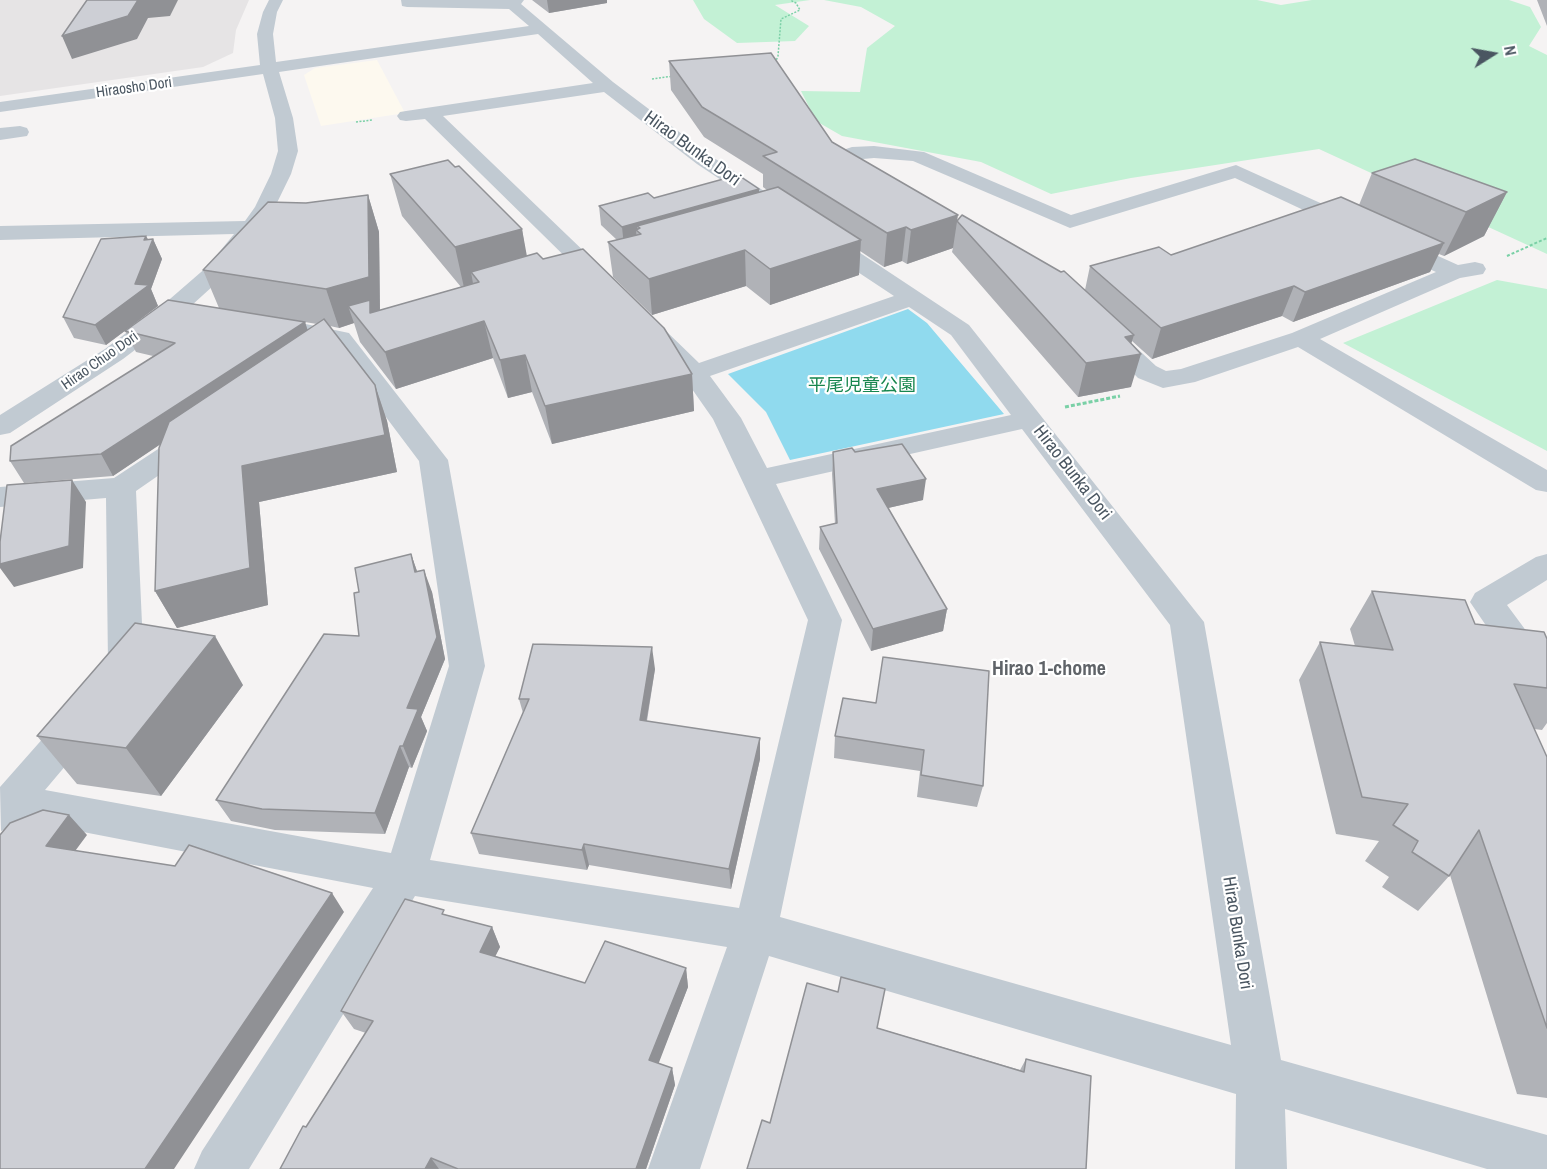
<!DOCTYPE html>
<html>
<head>
<meta charset="utf-8">
<style>
	body { margin:0 }
	#map { position:relative; width:1547px; height:1169px; overflow:hidden; background:#f5f3f3; font-family:"Archivo Narrow",sans-serif }
	canvas { display:block }
	.north { position:absolute; left:1463px; top:24px; width:60px; height:60px; -webkit-text-stroke:4px #fff; paint-order:stroke; rotate:79deg; font-size:16px; font-weight:700; line-height:24px; text-align:center; color:#4a5661 }
	.north::after { content:''; display:block; margin:auto; width:21px; height:27px; background:#4a5661; clip-path:polygon(50% 0,100% 100%,50% 72%,0 100%) }
</style>
</head>
<body>
<div id="map">
<canvas width="1547" height="1169"></canvas>
<div class="north">N</div>
</div>
<script>
const context = document.querySelector('canvas').getContext('2d');
context.lineJoin = 'round';
function fill(path, color) { context.fillStyle = color; context.fill(path, 'evenodd'); }
const poly = rows => new Path2D(rows.map(r => 'M' + r).join(''));
function trace(path, color, width, dash) { context.strokeStyle = color; context.lineWidth = width; context.lineCap = dash ? 'butt' : 'round'; context.setLineDash(dash || []); context.stroke(path); }
function write(font, color, halo, rows, align = 'center') {
  context.font = font + ' "Archivo Narrow","Noto Sans JP",sans-serif'; context.lineWidth = 4.5; context.setLineDash([]); context.textBaseline = 'middle'; context.strokeStyle = halo; context.fillStyle = color; for (const [text, x, y, turn = 0] of rows) {
    context.save(); context.translate(x, y); context.rotate((+turn || 0) * Math.PI / 180); context.textAlign = isNaN(turn) ? turn : align; if (halo) context.strokeText(text, 0, 0); context.fillText(text, 0, 0); context.restore();
  }
}
fill(poly([
	[377,60,405,113,321,126,304,75,315,68]
]), '#fdf9ef');
fill(poly([
	[0,0,249,0,236,30,233,53,203,67,0,96]
]), '#e6e4e5');
fill(poly([
	[693,0,810,0,775,5,809,26,795,41,737,43,704,19],
	[824,0,1257,0,1281,5,1312,0,1509,0,1530,7,1541,27,1529,46,1547,55,1547,254,1319,149,1131,178,1051,194,981,162,842,136,816,121,801,91,860,92,867,48,895,26,861,7],
	[1497,280,1547,289,1547,451,1343,343]
]), '#c3f1d5');
fill(poly([
	[908,309,927,323,1004,414,790,460,766,412,728,374]
]), '#90daee');
trace(poly([
	[775,63,778,56,781,19,800,10,796,3,790,0],
	[652,79,674,76],
	[356,122,372,120]
]), '#7ad0a6', 1.5, [2, 1.5]);
trace(poly([
	[1507,256,1547,238]
]), '#7ad0a6', 2, [3, 2]);
trace(poly([
	[1065,407,1120,396]
]), '#7ad0a6', 3, [4, 2]);
fill(poly([
	[269,0,283,0,277,12,273,34,276,62,529,26,509,9,407,7,402,6,401,0,524,0,521,4,613,82,711,156,773,197,776,201,773,205,766,207,759,205,697,164,604,92,443,116,617,283,613,288,605,290,597,288,425,119,406,121,400,120,397,116,400,112,406,111,593,83,538,34,279,72,293,118,298,151,291,174,272,213,224,276,181,315,123,359,10,433,0,435,0,415,105,349,163,305,208,266,234,234,0,240,0,226,245,221,255,207,271,174,278,151,275,118,263,74,0,112,0,102,260,65,257,34,263,12,269,0],
	[20,126,27,128,29,132,27,136,0,140,0,128,20,126],
	[874,146,924,152,1071,215,1236,165,1458,265,1475,262,1483,264,1486,269,1483,274,1460,278,1320,339,1547,470,1547,492,1536,490,1298,347,1195,382,1163,388,1138,378,1094,333,1097,328,1106,326,1115,328,1156,366,1166,371,1181,369,1292,333,1436,272,1235,178,1070,228,913,161,874,158,852,160,877,179,874,183,867,185,860,183,832,162,831,157,834,153,852,147,874,146],
	[822,231,830,233,969,325,1204,622,1281,1060,1547,1135,1547,1169,1487,1169,1285,1109,1287,1169,1235,1169,1236,1094,769,956,700,1169,648,1169,727,947,415,896,249,1169,194,1169,202,1151,373,888,21,820,15,826,1,831,0,787,68,710,81,706,94,710,100,721,94,732,45,790,391,853,449,666,419,461,331,344,287,334,284,329,287,324,296,322,349,333,448,460,485,666,430,860,739,908,808,620,713,419,685,379,643,335,647,330,656,327,665,330,699,363,894,296,814,243,811,238,814,233,822,231],
	[909,307,951,335,1011,415,767,468,741,418,710,376,909,307],
	[1022,429,1170,625,1231,1045,780,917,842,620,776,484,1022,429],
	[194,429,204,432,208,438,204,444,136,491,144,668,133,685,120,689,107,685,102,675,108,664,106,498,0,507,0,487,114,478,184,432,194,429],
	[1547,554,1547,580,1507,605,1547,659,1547,700,1534,696,1470,602,1475,593,1536,557,1547,554]
]), '#c1cad2');
fill(poly([
	[532,0,607,0,607,3,549,13],
	[1537,0,1547,0,1547,26],
	[669,61,832,142,958,220,1085,290,1090,266,1171,255,1359,205,1372,173,1507,192,1484,236,1444,256,1439,254,1430,272,1293,322,1282,316,1152,359,1132,341,1131,343,1131,387,1078,397,952,252,953,248,907,264,902,261,884,267,860,251,859,275,770,305,746,286,652,315,613,277,608,242,617,240,601,225,599,206,654,198,759,192,767,190,763,187,763,174,704,137,671,90],
	[390,174,522,229,526,256,543,259,692,374,694,411,552,444,532,392,508,398,493,358,396,389,360,342,354,323,339,328,330,326,375,385,387,421,397,472,259,502,268,605,177,628,155,591,160,444,113,476,24,483,10,461,153,356,136,352,125,331,219,308,203,270,306,203,368,195,379,232,380,310,461,287,402,216],
	[219,308,317,324,307,330,305,322],
	[146,236,148,239,153,239,162,259,151,289,158,306,106,345,74,338,63,317],
	[833,452,855,452,923,500,888,508,947,609,943,631,871,651,819,549,820,527,835,524,832,474],
	[411,554,417,571,432,592,445,659,421,717,427,731,426,734,412,768,409,767,385,834,275,830,231,821,216,800,359,636,359,592],
	[1372,591,1475,624,1547,639,1547,723,1542,730,1534,729,1547,757,1547,1098,1517,1094,1450,875,1418,911,1382,887,1389,877,1365,861,1379,841,1336,834,1299,680,1320,642,1355,646,1350,629],
	[655,669,647,721,760,759,731,889,589,865,587,870,479,854,471,833,523,713,519,699],
	[243,685,161,796,77,784,37,736],
	[843,698,983,786,977,807,917,797,920,771,834,758,835,736],
	[446,915,492,927,500,947,495,956,585,983,686,968,688,987,658,1063,672,1068,675,1085,646,1169,280,1169,366,1033,354,1029,341,1011],
	[878,1028,1020,1070,1026,1059,1091,1076,770,1123]
]), '#b0b2b7');
fill(poly([
	[138,0,178,0,170,16,148,18,137,39,72,59,62,36],
	[547,0,607,0,607,3,549,13],
	[759,189,759,208,640,228,637,226,638,231,636,230,637,243,624,246,622,227],
	[1507,192,1484,236,1444,256,1466,212],
	[368,195,379,232,380,316,348,306,354,323,339,328,326,289],
	[958,215,953,248,907,264,911,230],
	[906,227,902,261,884,267,887,233],
	[522,229,530,273,471,272,474,289,465,292,455,247],
	[146,236,151,246,153,239,162,259,151,289,158,306,106,345,95,325,135,284,144,240],
	[861,240,859,275,770,305,770,269],
	[1444,243,1430,272,1293,322,1305,292],
	[745,250,746,286,652,315,649,279],
	[1294,286,1282,316,1152,359,1161,328],
	[484,321,493,358,396,389,385,352],
	[305,322,312,343,113,476,101,454],
	[1134,335,1127,356,1141,354,1131,387,1078,397,1086,363,1125,337],
	[525,355,532,392,508,398,500,360],
	[692,374,694,411,552,444,545,406],
	[375,385,387,421,397,472,259,502,268,605,177,628,155,591,242,466],
	[926,479,923,500,875,511,877,489],
	[72,480,86,502,83,568,14,587,0,568,0,564],
	[411,554,419,577,415,572],
	[424,570,432,592,445,659,421,717,427,731,412,768,403,746],
	[947,609,943,631,871,651,873,629],
	[215,636,243,685,161,796,126,748],
	[652,647,655,669,643,741,640,720],
	[760,738,760,759,731,889,729,869],
	[400,746,409,767,385,834,375,813],
	[69,815,87,835,64,866,46,846],
	[584,844,589,865,587,870,582,850],
	[332,893,344,912,174,1169,145,1169],
	[492,927,500,947,488,971,480,952],
	[686,968,688,987,653,1078,649,1060],
	[672,1068,675,1085,646,1169,636,1169],
	[431,1158,439,1169,425,1169]
]), '#909195');
const building = poly([
	[87,0,138,0,128,16,62,36,87,0],
	[771,53,832,142,958,215,911,230,906,227,887,233,763,156,777,152,702,107,669,61,771,53],
	[1415,159,1507,192,1466,212,1372,173,1415,159],
	[448,160,455,167,459,166,522,229,455,247,390,174,448,160],
	[738,175,759,189,622,227,599,206,648,193,654,198,738,175],
	[778,187,861,240,770,269,745,250,649,279,608,242,641,234,636,230,640,228,637,226,778,187],
	[368,195,369,277,326,289,203,270,268,202,306,203,368,195],
	[1341,197,1444,243,1305,292,1294,286,1161,328,1090,266,1159,247,1171,255,1341,197],
	[962,215,1061,272,1064,271,1134,335,1125,337,1141,354,1086,363,957,221,962,215],
	[146,236,144,240,153,239,135,284,149,285,95,325,63,317,101,239,146,236],
	[583,249,664,328,692,374,545,406,525,355,500,360,484,321,385,352,348,306,370,300,370,313,479,282,471,272,537,253,543,259,583,249],
	[168,300,305,322,101,454,10,461,11,446,175,343,125,331,168,300],
	[324,319,375,385,385,435,242,466,250,568,155,591,159,448,169,422,324,319],
	[902,444,926,479,877,489,947,609,873,629,820,527,837,523,833,452,852,448,855,452,902,444],
	[72,480,69,546,0,564,0,542,7,485,72,480],
	[411,554,415,572,424,570,437,637,407,708,418,709,417,712,403,746,400,746,375,813,262,809,216,800,324,634,359,636,354,593,359,592,355,568,411,554],
	[1372,591,1465,600,1475,624,1544,632,1547,639,1547,688,1514,684,1547,757,1547,1028,1479,830,1449,876,1412,852,1418,841,1393,825,1408,804,1362,797,1320,642,1393,650,1372,591],
	[135,623,215,636,126,748,37,736,135,623],
	[533,644,652,647,640,720,760,738,729,869,584,844,582,850,471,833,529,699,519,699,533,644],
	[883,657,989,671,983,786,921,775,924,750,835,736,843,698,876,703,883,657],
	[43,810,69,815,46,846,175,866,189,845,332,893,145,1169,0,1169,0,835,10,823,43,810],
	[405,899,444,910,442,914,492,927,480,952,585,983,605,941,686,968,649,1060,672,1068,636,1169,458,1169,431,1158,425,1169,280,1169,303,1126,306,1127,373,1021,341,1011,405,899],
	[841,977,885,989,877,1028,1024,1072,1026,1059,1091,1076,1086,1169,747,1169,762,1120,770,1123,807,983,838,992,841,977]
]);
fill(building, '#cdcfd5');
trace(building, '#909195', 1.5);
write('15px', '#4a5661', '#fff', [
	["Hiraosho Dori",134,88,-8],
	["Hirao Chuo Dori",100,361,-35]
]);
write('18px', '#4a5661', '#fff', [
	["Hirao Bunka Dori",692,149,36],
	["Hirao Bunka Dori",1072,473,52],
	["Hirao Bunka Dori",1237,933,81]
]);
write('18px', '#17864f', '#fff', [
	["平尾児童公園",862,386]
]);
write('bold 20px', '#5f6368', '#fff', [
	["Hirao 1-chome",1049,670]
]);
</script>
</body>
</html>
